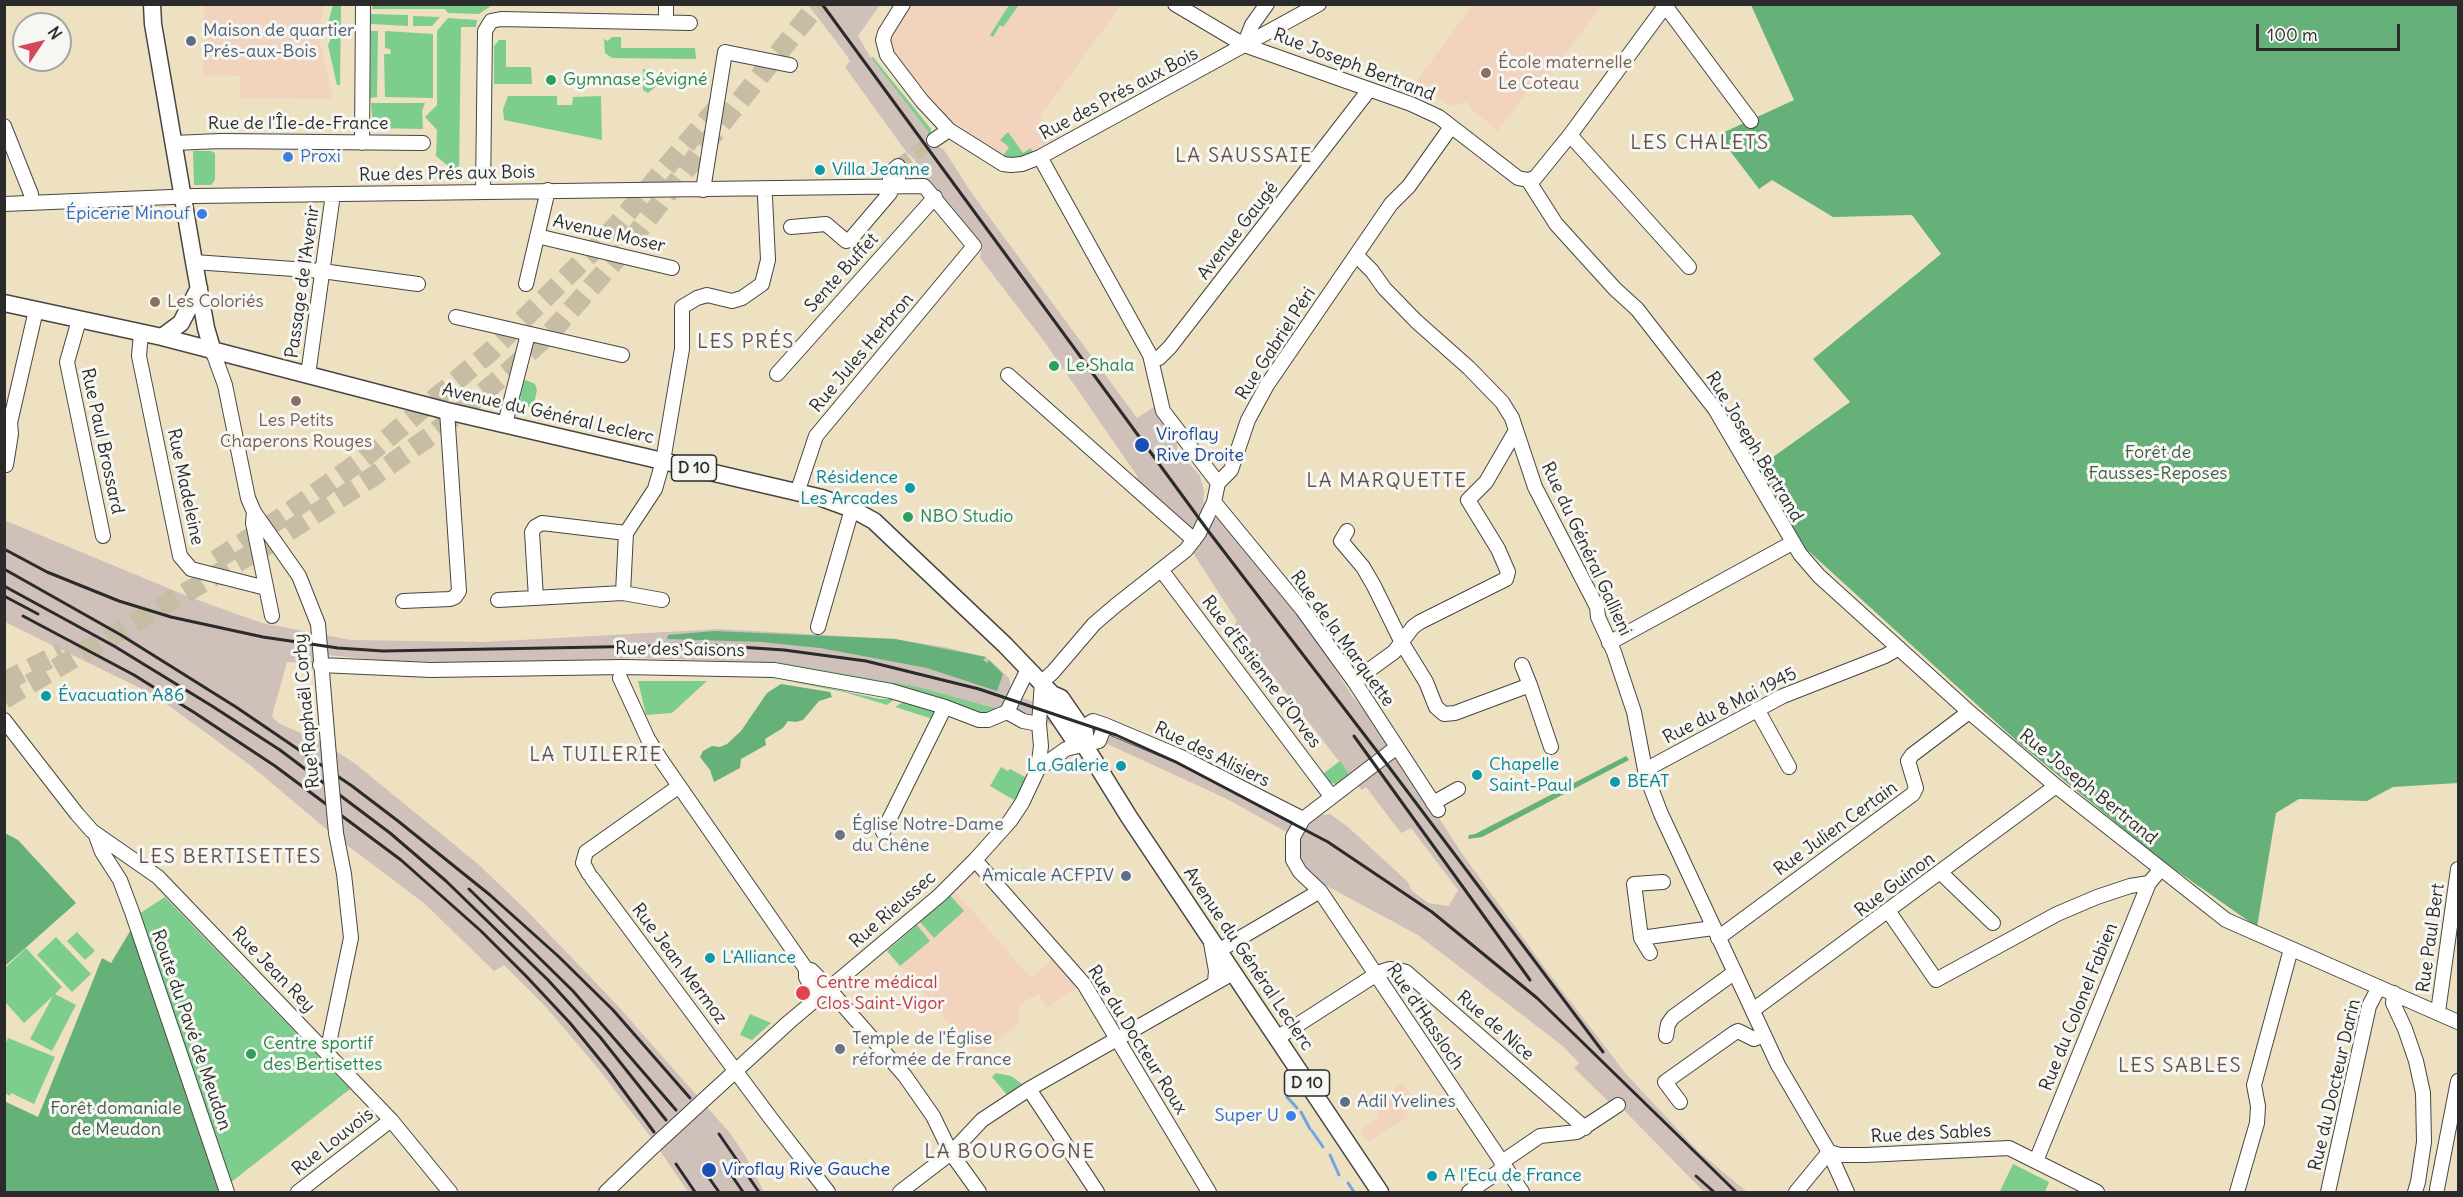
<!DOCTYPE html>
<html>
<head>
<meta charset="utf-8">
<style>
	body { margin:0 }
	#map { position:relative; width:2463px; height:1197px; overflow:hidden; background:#ede1c2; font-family:Delius,sans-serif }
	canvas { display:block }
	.frame { position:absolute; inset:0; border:6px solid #2b2b2b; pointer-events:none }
	.north { position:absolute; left:12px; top:12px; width:60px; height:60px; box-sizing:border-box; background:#f6f6f2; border:2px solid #a5a5a2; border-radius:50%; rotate:55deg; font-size:16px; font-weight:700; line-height:24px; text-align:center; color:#2b2b2b }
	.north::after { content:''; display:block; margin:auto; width:21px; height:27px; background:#d1495b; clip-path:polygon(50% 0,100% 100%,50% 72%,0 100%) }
	.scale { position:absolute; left:2256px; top:24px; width:144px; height:27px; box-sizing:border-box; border:3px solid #2b2b2b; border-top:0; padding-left:8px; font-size:18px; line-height:21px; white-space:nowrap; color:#2b2b2b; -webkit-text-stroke:4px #f6f6f2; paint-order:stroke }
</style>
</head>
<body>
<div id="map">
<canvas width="2463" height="1197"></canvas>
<div class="frame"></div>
<div class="north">N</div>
<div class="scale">100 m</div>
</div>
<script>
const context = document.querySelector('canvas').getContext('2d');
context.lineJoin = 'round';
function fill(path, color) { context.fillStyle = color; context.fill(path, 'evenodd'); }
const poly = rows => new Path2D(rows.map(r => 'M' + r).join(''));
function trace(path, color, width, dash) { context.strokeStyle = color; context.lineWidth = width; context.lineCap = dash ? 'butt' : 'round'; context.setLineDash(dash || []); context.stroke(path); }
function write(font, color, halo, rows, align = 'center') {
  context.font = font + ' Delius,sans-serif'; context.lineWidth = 6; context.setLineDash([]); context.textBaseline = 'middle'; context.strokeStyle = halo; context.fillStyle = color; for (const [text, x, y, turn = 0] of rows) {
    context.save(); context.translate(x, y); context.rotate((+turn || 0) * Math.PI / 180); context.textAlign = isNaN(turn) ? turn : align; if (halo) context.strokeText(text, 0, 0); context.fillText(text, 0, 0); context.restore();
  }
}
fill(poly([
	[1473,4,1602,4,1602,5,1536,93,1529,89,1498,131,1472,110,1467,102,1449,106,1434,95,1426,92,1422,98,1409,92],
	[204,5,324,5,319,37,333,99,240,98,240,76,203,75],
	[910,5,1121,5,1040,117,1065,139,1029,158,1003,156,947,117,893,52,889,37],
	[953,889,1031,978,1054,958,1078,986,1047,1008,1039,994,1019,1004,1018,1024,983,1052,971,1049,886,949],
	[1403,1083,1411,1095,1403,1100,1403,1108,1409,1116,1369,1142,1360,1130,1378,1118,1379,1113,1373,1103]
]), '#f2d4be');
fill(poly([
	[808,5,880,5,858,36,871,58,928,131,927,139,933,147,938,146,944,150,973,195,1137,418,1154,407,1156,414,1177,442,1177,449,1200,476,1204,491,1203,512,1210,521,1220,517,1297,609,1352,696,1385,735,1461,852,1547,971,1626,1074,1698,1151,1747,1192,1704,1192,1616,1102,1612,1105,1574,1068,1579,1063,1564,1047,1418,935,1323,884,1299,865,1296,853,1301,840,1225,798,1103,742,1006,709,987,717,914,693,758,662,636,658,504,663,390,661,315,654,316,663,287,662,272,716,278,723,323,743,353,762,478,864,528,912,617,1005,729,1132,745,1155,764,1192,688,1192,650,1136,597,1067,545,1006,504,965,494,971,425,904,331,833,250,765,154,695,5,622,4,520,192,598,262,623,351,640,484,642,720,629,895,639,944,647,986,657,1009,678,1012,694,1092,724,1213,776,1306,826,1321,815,1330,814,1348,827,1408,882,1411,890,1428,903,1449,906,1458,890,1411,828,1401,833,1366,787,1362,790,1349,774,1259,658,1246,652,1232,629,1237,621,1191,550,1198,541,1132,482,1138,477,1044,341,980,258,982,247,918,170,915,160,907,153,845,67,850,61,845,53]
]), '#cfc0ba');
fill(poly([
	[373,4,492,4,492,5,479,14,448,13,445,9,372,9],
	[333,5,341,5,340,85,337,85,328,45,332,36,328,23],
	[1009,5,1019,5,1003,27,1000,25,993,37,990,35],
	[371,14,408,15,408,26,371,24],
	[413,16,440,17,432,26,413,26],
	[448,18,477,20,476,27,461,27,459,175,436,156,437,130,425,117,437,105,437,31],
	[371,31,378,31,377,97,370,98],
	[385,31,433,34,433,98,385,97,384,54,391,54,390,49,385,48],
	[612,37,621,37,621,48,695,48,696,59,612,58,605,53,604,39,608,41],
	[499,40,506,40,506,67,531,67,532,84,494,84,494,46],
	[873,57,931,129,930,136,927,139,928,131,871,58],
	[643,69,653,72,660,83,648,93,643,90],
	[508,96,557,96,557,105,572,105,573,97,601,96,602,140,504,120,503,109],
	[371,103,425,103,422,111,423,129,373,128],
	[1008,132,1023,153,1031,148,1032,153,1029,158,1011,160,1003,156,1009,147,1000,140],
	[193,151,211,151,215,153,215,180,211,185,194,185],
	[526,380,535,384,537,390,533,408,519,405,524,381],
	[778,662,918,687,998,709,987,717,777,665],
	[774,676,880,699,895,699,887,705,844,692,773,678],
	[638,681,707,681,672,713,646,715],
	[903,702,938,713,936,720,895,707],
	[1340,761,1349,774,1336,784,1325,782,1320,776],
	[1001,767,1008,771,1010,769,1027,778,1014,800,990,786],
	[950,895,964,911,934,938,920,922],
	[165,897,350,1089,230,1183,139,914],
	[917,925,930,941,900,966,887,951],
	[77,932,95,951,85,960,67,941],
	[56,937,91,974,72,992,37,955],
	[26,948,62,987,55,994,76,1005,52,1051,30,1039,53,996,24,1023,5,1002,5,968],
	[750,1014,771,1023,752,1040,740,1035],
	[8,1038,55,1057,34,1104,11,1093,10,1096,5,1093,5,1045],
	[996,1073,1011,1076,1022,1084,1007,1095,992,1077],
	[2013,1164,2049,1182,2045,1192,2000,1191]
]), '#7dcd8e');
fill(poly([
	[1751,5,2458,5,2458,783,2393,787,2367,801,2299,799,2276,813,2257,927,2160,859,2020,744,1803,546,1759,467,1850,402,1813,359,1941,254,1912,215,1833,217,1772,180,1759,189,1718,135,1794,100],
	[714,631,895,639,986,657,983,660,987,663,989,660,1003,674,997,691,927,668,820,648,761,642,667,639,668,635],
	[781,684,830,692,832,697,819,701,803,720,796,722,788,721,783,728,765,739,766,745,741,759,740,768,714,782,710,770,700,757,703,751,712,746,720,747,727,744,741,731,767,693],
	[1626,756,1629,760,1482,837,1468,839,1469,835,1475,834],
	[5,833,18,840,76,903,5,966],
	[132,928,219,1192,5,1192,4,1101,38,1117,102,958,111,963]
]), '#66b079');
trace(poly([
	[1287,1097,1297,1108],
	[1301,1112,1310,1129],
	[1312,1131,1323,1147],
	[1330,1155,1339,1175],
	[1348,1183,1354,1192]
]), '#6fa6dd', 3);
trace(poly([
	[898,166,934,140]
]), '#c6bda4', 14, [14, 7]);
trace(poly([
	[216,560,278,520,363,459,490,352,602,242,723,101],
	[4,682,62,652],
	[4,699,267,545,374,476,433,434,508,372,552,331,619,256,726,118,818,4]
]), '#c6bda4', 20, [20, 10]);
const minor = poly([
	[666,4,666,22],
	[903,4,885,33,883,40,887,55,922,101,949,130,1003,164,1011,165,1022,164,1040,157,1319,4],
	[1175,4,1244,45,1411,104,1439,117,1518,178,1528,180],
	[1664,4,1751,121],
	[1244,45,1252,25,1267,4],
	[4,126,31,194],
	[1570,135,1689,267],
	[934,140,949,130],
	[173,143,221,141,423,143],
	[362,143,363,4],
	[1040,157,1150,355,1163,411,1218,483],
	[1528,180,1556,224,1615,289,1637,309,1715,409,1800,554,1819,576,1967,710,2056,786,2226,920,2458,1022],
	[1528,180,1535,178,1570,135,1665,6],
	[889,186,891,172,898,166,898,186],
	[703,190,725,52,790,65],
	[483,192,485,31,491,21,501,19,690,23],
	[4,204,195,196,924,186,974,246,816,436,797,493],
	[791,227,826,224,846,241,850,240,890,193,892,186],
	[537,236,672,268],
	[1357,256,1372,271,1384,288,1416,321,1469,368,1502,402,1512,418,1535,487,1597,607,1598,617,1614,652,1634,712,1646,775,1661,814,1778,1065,1829,1152,1847,1192],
	[194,262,322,271,418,284],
	[526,284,548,190],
	[456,317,622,355],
	[79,320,67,362,103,536],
	[141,333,139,356,180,556,191,569,266,588],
	[213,352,225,385,248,498,254,512,299,576,318,624,329,756],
	[1152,360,1159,358,1170,347,1369,90],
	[777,374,935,197],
	[308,375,333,194],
	[1008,375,1194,540],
	[505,424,528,334],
	[6,465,11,434,10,423,36,310],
	[1214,502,1302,609,1354,681,1438,810],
	[254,512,253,523,272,616],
	[1347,531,1341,541,1363,567,1374,586,1402,643,1426,682,1436,707,1444,714,1455,713,1530,685,1551,747],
	[1162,571,1331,796],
	[623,593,626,533,655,489,663,461,682,349,682,307,697,298,707,295,732,301,742,298,762,284,768,260,765,197],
	[536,598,532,532,535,527,542,523,626,533],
	[498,600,623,593,662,600],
	[403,601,450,599,455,597,459,591,447,411],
	[818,627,852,509],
	[1609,643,1792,543],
	[320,665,431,670,623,667,774,670,891,691,945,707,979,720,988,720,1007,712,1028,669],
	[1522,665,1530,685],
	[620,678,648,739,659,757,806,969,806,977,817,998],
	[1354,681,1394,652,1413,627,1420,622,1506,579,1508,572,1498,549,1468,500,1486,482,1515,432],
	[1757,709,1789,767],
	[1007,712,1023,721,1039,724],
	[4,720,77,814,92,831,158,877,391,1120,450,1192],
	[1081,728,1093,721,1105,725,1181,757,1303,819],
	[1397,747,1303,819,1293,837,1293,860,1300,872,1320,891,1522,1192],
	[1038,769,1066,749,1099,741,1105,725],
	[1645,770,1783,696,1885,656,1899,648],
	[1433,803,1458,789],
	[883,832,945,707],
	[95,833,102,852,120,880,132,912,227,1192],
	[975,860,1084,984,1209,1192],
	[1941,873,1993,923],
	[589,874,583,863,586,852,678,787],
	[592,878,772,1120,828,1192],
	[1663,882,1634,884,1641,938,1713,928],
	[1889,912,1936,980,2057,914,2097,897,2130,886,2149,883],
	[1641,938,1650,953],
	[1718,938,1913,794,1916,788,1908,761,1912,755,1969,712],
	[1211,943,1216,971,1215,982],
	[1218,951,1320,891],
	[806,969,811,970,821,980,905,1076,933,1116,951,1153,979,1192],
	[2394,993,2393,1003,2405,1029,2416,1061,2423,1093,2424,1142,2418,1182,2415,1192],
	[1753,1010,2056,786],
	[2438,1012,2458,869],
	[1666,1036,1668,1024,1673,1017,1735,972],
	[1277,1038,1380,972,1390,969,1399,970,1406,972,1585,1128],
	[323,1049,329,1043,351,938,344,874,336,833],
	[1029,1089,1097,1192],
	[706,1098,789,1022,940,895,975,860,1010,821,1022,803,1038,769,1041,746,1039,724,1042,682,1053,672,1094,624,1115,606,1186,550,1199,533,1214,502,1218,483,1231,470,1248,420,1267,385,1391,204,1409,186,1451,127],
	[1680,1102,1665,1082,1734,1033,1738,1031,1754,1039,1764,1035],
	[1829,1152,1840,1155,1866,1155,2009,1148,2097,1192],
	[2036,1161,2149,883,2161,869],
	[2437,1189,2458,1081],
	[298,1192,391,1120],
	[606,1192,655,1145],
	[900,1192,951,1153,982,1120,1029,1089,1233,973],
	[1469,1192,1501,1170,1502,1162,1540,1136,1577,1132,1618,1105],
	[1796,1192,1829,1152],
	[2237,1192,2257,1123,2258,1106,2254,1085,2291,949],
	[2328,1192,2369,1006,2379,987]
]);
const major = poly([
	[152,4,153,24,194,262,206,328,213,352],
	[4,303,162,337,447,411,822,498,852,509,874,521,894,540,1005,645,1052,694,1061,698,1085,733,1085,746],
	[162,337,181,323,199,288],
	[1052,694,1051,706,1074,740,1085,746,1129,817,1380,1192]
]);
trace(minor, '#484642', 16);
trace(major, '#484642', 19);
trace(minor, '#fff', 14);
trace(major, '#fff', 16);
trace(poly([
	[822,4,1209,532,1386,763,1603,1052],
	[4,549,47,572,119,601,171,617,263,637,338,648,383,651,709,645,784,650,866,661,979,689,1116,735,1176,762,1328,842,1432,912,1537,998,1736,1192],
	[4,569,121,635,236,707,352,786,398,821,490,895,558,956,613,1010,690,1098],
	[4,586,114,646,212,706,280,750,390,833,446,881,548,980,600,1037,666,1120],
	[4,596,38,614],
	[23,616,134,675,195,713,275,766,401,860,481,931,526,976,570,1023,609,1071,654,1132],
	[1354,736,1530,980],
	[469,889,573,991,676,1110],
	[719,1134,759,1192],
	[676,1164,695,1192],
	[726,1167,743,1192],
	[702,1168,719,1192],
	[1696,1176,1714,1192]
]), '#2b2b2b', 3);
const minorBridge = poly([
	[329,756,336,833],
	[655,1145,706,1098]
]);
trace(minorBridge, '#484642', 16, []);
trace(minorBridge, '#fff', 14);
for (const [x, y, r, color] of [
	[191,41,6,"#5c6f8a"],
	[1486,73,6,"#8d6e63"],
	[551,80,6,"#2e9e5b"],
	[288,157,6,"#3f7fe0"],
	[820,170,6,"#0f9aa8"],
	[202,214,6,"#3f7fe0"],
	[155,302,6,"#8d6e63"],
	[1054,366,6,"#2e9e5b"],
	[296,401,6,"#8d6e63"],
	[1142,445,8,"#1a4fb4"],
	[910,488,6,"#0f9aa8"],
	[908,517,6,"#2e9e5b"],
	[46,696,6,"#0f9aa8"],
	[1121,766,6,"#0f9aa8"],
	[1477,775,6,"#0f9aa8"],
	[1615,782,6,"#0f9aa8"],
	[840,835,6,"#6b7280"],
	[1126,876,6,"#5c6f8a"],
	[710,958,6,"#0f9aa8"],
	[803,993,8,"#e0444e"],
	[840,1049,6,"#6b7280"],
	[251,1054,6,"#2e9e5b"],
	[1345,1102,6,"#5c6f8a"],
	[1291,1116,6,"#3f7fe0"],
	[709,1170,8,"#1a4fb4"],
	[1432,1176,6,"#0f9aa8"]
]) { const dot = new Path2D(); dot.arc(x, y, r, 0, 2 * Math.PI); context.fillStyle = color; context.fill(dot); trace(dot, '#f6f6f2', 2); }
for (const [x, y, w] of [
	[694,468,45],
	[1307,1083,45]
]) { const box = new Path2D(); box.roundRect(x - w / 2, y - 13, w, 26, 4.5); context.fillStyle = '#f6f6f2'; context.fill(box); trace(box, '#2b2b2b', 1.5); }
write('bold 16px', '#2b2b2b', null, [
	["D 10",694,468],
	["D 10",1307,1083]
]);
write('18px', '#4e5e75', '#f6f6f2', [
	["Maison de quartier",203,31],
	["Prés-aux-Bois",203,52],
	["Amicale ACFPIV",1114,876,"right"],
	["Adil Yvelines",1357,1102]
], 'left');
write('18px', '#785e54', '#f6f6f2', [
	["École maternelle",1498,63],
	["Le Coteau",1498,84],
	["Les Coloriés",167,302],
	["Les Petits",296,421,"center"],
	["Chaperons Rouges",296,442,"center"]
], 'left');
write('18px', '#2b2b2b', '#f6f6f2', [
	["Rue Joseph Bertrand",1354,65,21],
	["Rue des Prés aux Bois",1119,94,-28],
	["Rue de l'Île-de-France",298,124],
	["Rue des Prés aux Bois",447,174,-1],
	["Avenue Gaugé",1238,231,-52],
	["Avenue Moser",609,234,13],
	["Sente Buffet",842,273,-48],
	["Passage de l'Avenir",303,282,-82],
	["Rue Gabriel Péri",1276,344,-57],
	["Rue Jules Herbron",862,353,-50],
	["Avenue du Général Leclerc",548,414,13],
	["Rue Paul Brossard",102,441,78],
	["Rue Joseph Bertrand",1754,447,59],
	["Rue Madeleine",185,487,78],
	["Rue du Général Gallieni",1586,549,65],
	["Rue de la Marquette",1342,639,54],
	["Rue des Saisons",680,650,1],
	["Rue d'Estienne d'Orves",1261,672,53],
	["Rue du 8 Mai 1945",1730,706,-27],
	["Rue Raphaël Corby",307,711,-95],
	["Rue des Alisiers",1212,755,26],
	["Rue Joseph Bertrand",2088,787,39],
	["Rue Julien Certain",1836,829,-36],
	["Rue Guinon",1895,885,-37],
	["Rue Rieussec",893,910,-41],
	["Rue Paul Bert",2431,938,-82],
	["Avenue du Général Leclerc",1248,959,56],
	["Rue Jean Mermoz",679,964,53],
	["Rue Jean Rey",273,970,46],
	["Rue du Colonel Fabien",2079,1007,-68],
	["Rue d'Hassloch",1425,1017,56],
	["Rue de Nice",1495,1026,41],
	["Route du Pavé de Meudon",191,1030,71],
	["Rue du Docteur Roux",1137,1040,58],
	["Rue du Docteur Darin",2335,1085,-77],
	["Rue des Sables",1931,1134,-3],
	["Rue Louvois",333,1142,-38]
]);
write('18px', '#27864d', '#f6f6f2', [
	["Gymnase Sévigné",563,80],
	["Le Shala",1066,366],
	["NBO Studio",920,517],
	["Centre sportif",263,1044],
	["des Bertisettes",263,1065]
], 'left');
write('18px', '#366cbe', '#f6f6f2', [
	["Proxi",300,157,"left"],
	["Épicerie Minouf",190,214],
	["Super U",1279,1116]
], 'right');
write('18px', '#0d838f', '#f6f6f2', [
	["Villa Jeanne",832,170],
	["Résidence",898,478,"right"],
	["Les Arcades",898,499,"right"],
	["Évacuation A86",58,696],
	["Chapelle",1489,765],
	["Saint-Paul",1489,786],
	["La Galerie",1109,766,"right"],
	["BEAT",1627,782],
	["L'Alliance",722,958],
	["A l'Ecu de France",1444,1176]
], 'left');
write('18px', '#164399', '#f6f6f2', [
	["Viroflay",1156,435],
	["Rive Droite",1156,456],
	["Viroflay Rive Gauche",722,1170]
], 'left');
write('18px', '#445c49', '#f6f6f2', [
	["Forêt de",2158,453],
	["Fausses-Reposes",2158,474],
	["Forêt domaniale",116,1109],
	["de Meudon",116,1130]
]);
write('18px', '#5b616d', '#f6f6f2', [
	["Église Notre-Dame",852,825],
	["du Chêne",852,846],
	["Temple de l'Église",852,1039],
	["réformée de France",852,1060]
], 'left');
write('18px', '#be3a42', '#f6f6f2', [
	["Centre médical",816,983],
	["Clos Saint-Vigor",816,1004]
], 'left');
context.letterSpacing = '1.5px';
write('20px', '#66524e', '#f6f6f2', [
	["LES CHALETS",1700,143],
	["LA SAUSSAIE",1244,156],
	["LES PRÉS",746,342],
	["LA MARQUETTE",1387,481],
	["LA TUILERIE",596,755],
	["LES BERTISETTES",230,857],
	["LES SABLES",2180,1066],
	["LA BOURGOGNE",1010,1152]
]);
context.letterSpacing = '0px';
</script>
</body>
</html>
